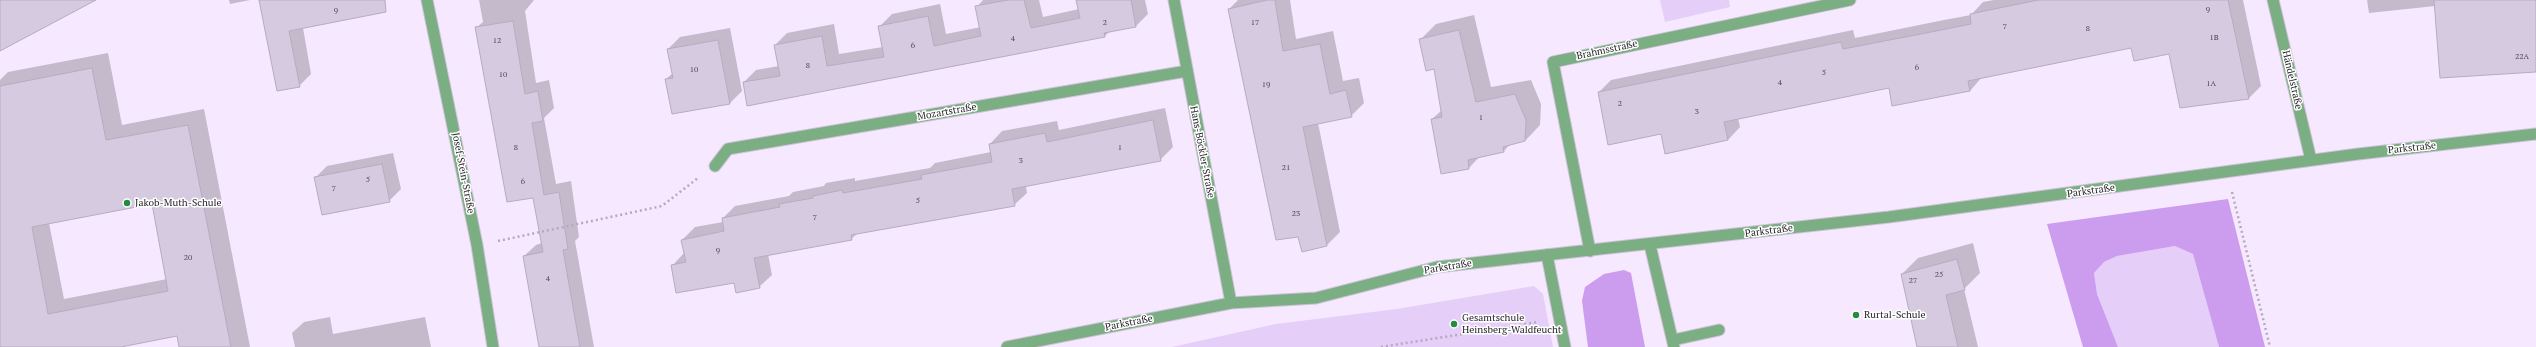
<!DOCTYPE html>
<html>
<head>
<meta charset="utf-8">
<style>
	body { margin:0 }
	canvas { display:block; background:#f5e8ff }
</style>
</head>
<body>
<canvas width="2536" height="347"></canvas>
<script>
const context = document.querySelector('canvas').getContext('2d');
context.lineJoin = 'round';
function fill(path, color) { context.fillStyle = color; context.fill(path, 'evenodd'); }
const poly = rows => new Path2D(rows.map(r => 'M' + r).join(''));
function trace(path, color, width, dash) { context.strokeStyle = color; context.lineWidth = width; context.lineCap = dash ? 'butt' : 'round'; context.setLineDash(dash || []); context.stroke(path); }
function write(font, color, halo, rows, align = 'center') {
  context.font = font + ' "PT Serif",serif'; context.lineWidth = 3; context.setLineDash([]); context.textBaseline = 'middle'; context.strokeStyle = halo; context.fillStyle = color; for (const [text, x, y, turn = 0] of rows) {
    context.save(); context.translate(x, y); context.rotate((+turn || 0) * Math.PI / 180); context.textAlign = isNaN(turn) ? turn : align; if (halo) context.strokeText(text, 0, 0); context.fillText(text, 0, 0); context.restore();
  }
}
fill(poly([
	[1660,0,1729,0,1730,7,1665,22],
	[2175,246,2193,254,2219,347,2118,347,2097,294,2094,273,2104,262,2117,256],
	[1534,286,1543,294,1553,347,1172,347,1276,324,1397,309]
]), '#e5cef7');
fill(poly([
	[2228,199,2265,347,2219,347,2193,254,2175,246,2117,256,2104,262,2094,273,2097,294,2118,347,2083,347,2047,224],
	[1624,270,1631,273,1645,347,1588,347,1582,301,1585,287,1604,274]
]), '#cc9cef');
fill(poly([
	[229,0,250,0,230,4],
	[260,0,366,0,303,28,311,74,299,86],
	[479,0,534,0,525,11,536,83,549,80,554,108,544,118,556,184,571,181,579,237,575,241,594,347,540,347,524,256,536,245,542,243,534,197,476,28,483,22],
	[983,0,1039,0,1043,17,1079,9,1077,0,1145,0,1148,14,1136,26,1111,30,1105,36,852,86,851,84,744,82,756,70,779,66,775,45,787,33,834,24,839,54,883,47,880,26,892,14,940,4,946,34,981,27,977,7],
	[1238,0,1290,0,1296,39,1333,31,1343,81,1359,78,1364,103,1351,116,1318,123,1340,232,1327,245,1229,9],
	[1994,0,2243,0,2261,86,2249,98,2170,53,2132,47,1982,77,1970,91,1893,105,1890,87,1738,118,1740,127,1728,140,1662,133,1599,92,1611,80,1853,30,1855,38,1944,20,1971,15,1983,2],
	[2367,0,2536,0,2536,71,2435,6,2369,13],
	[1474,15,1491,87,1531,80,1541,104,1540,125,1525,141,1510,144,1504,151,1480,156,1469,168,1432,119,1442,110,1435,68,1420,40,1436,24],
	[730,28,742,91,730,103,672,113,666,79,673,73,668,49,680,37],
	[108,53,122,125,204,109,250,347,180,347,178,335,115,347,0,347,0,80,8,72],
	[153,203,167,279,64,299,49,223],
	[1165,108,1173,147,1160,160,1026,186,1027,193,1014,205,858,233,851,239,768,254,772,275,759,287,672,266,684,253,682,240,695,227,723,222,723,218,735,206,789,196,793,192,824,186,826,183,855,178,855,181,930,168,935,163,991,152,990,144,1002,131,1057,121,1059,130],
	[393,153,401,189,389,201,315,178,327,166],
	[1973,243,1980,273,1964,289,1978,347,1918,347,1902,274,1918,258],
	[330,317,333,334,425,317,431,347,295,347,292,333,304,322]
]), '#0003');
const building = poly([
	[0,0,96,0,0,51,0,0],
	[259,0,385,0,386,12,289,31,300,87,277,91,259,0],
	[1008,0,1024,0,1031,28,1080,18,1076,0,1131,0,1136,27,1104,33,1105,37,747,106,743,82,780,76,774,45,822,36,827,66,884,57,878,26,928,16,934,46,981,36,975,6,1008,0],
	[1267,0,1275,0,1283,51,1320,44,1330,94,1346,90,1352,117,1303,127,1327,246,1302,252,1298,237,1276,240,1228,9,1267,0],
	[2038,0,2228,0,2249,99,2180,108,2169,54,2134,61,2131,48,1968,81,1970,91,1892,106,1889,88,1724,122,1728,140,1665,154,1661,134,1608,145,1598,92,1841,42,1843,49,1931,32,1971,24,1970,14,2038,0],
	[2434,0,2536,0,2536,72,2440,78,2434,0],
	[513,21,525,94,538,91,543,121,532,123,544,195,559,192,568,249,563,250,580,347,539,347,523,256,543,252,533,198,507,202,475,27,513,21],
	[1459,30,1476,102,1515,94,1526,120,1525,141,1503,147,1504,152,1468,160,1469,169,1441,174,1431,119,1442,117,1434,69,1426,71,1419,39,1459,30],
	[718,40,730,104,672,114,665,79,673,78,667,49,718,40],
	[92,68,106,140,188,125,231,347,179,347,177,336,121,347,0,347,0,86,92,68],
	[152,204,168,291,48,314,32,227,152,204],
	[1153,120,1161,161,1012,189,1015,206,851,235,852,240,754,258,760,288,736,293,734,283,676,293,671,265,686,262,681,240,724,231,722,218,780,207,779,204,813,198,813,196,842,190,843,193,922,179,921,175,992,162,989,144,1045,133,1047,142,1153,120],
	[382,164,390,202,322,215,314,177,382,164],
	[1957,259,1965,290,1946,295,1958,347,1917,347,1901,274,1957,259]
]);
fill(building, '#d6cae0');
trace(building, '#b7abc0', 1);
const service = poly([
	[1650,245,1674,347],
	[1547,255,1565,347],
	[1673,340,1719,330]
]);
const minor = poly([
	[427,0,477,245,493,347],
	[1174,0,1231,303],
	[2273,0,2311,160],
	[715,166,728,149,1187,71],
	[1590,251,1553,62,1850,0],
	[1007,347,1231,303,1316,298,1437,267,1889,217,2358,154,2536,134]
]);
trace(service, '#cfc3d8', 13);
trace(minor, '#cfc3d8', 13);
trace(poly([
	[2232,192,2270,347],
	[498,241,662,206,698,178],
	[1381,347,1538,322]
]), '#b4aabc', 2.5, [2, 3]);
trace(service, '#7bae82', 11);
trace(minor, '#7bae82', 11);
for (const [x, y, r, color] of [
	[127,203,4,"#268b41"],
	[1856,315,4,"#268b41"],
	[1454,324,4,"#268b41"]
]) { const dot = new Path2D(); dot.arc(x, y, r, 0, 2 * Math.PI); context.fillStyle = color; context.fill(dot); trace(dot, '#fff', 1.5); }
write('8px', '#4f4854', null, [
	["9",2208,10],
	["9",336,11],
	["2",1105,23],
	["17",1255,23],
	["7",2005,27],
	["8",2088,29],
	["1B",2214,38],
	["4",1013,39],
	["12",497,41],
	["6",913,46],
	["22A",2522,57],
	["8",808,66],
	["6",1917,68],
	["10",694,70],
	["5",1824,73],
	["10",503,75],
	["4",1780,83],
	["1A",2211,84],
	["19",1266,85],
	["2",1620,104],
	["3",1697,112],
	["1",1481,118],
	["8",516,148],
	["1",1120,148],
	["3",1021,161],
	["21",1286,168],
	["5",368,180],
	["6",523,182],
	["7",334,189],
	["5",918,201],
	["23",1296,214],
	["7",815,218],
	["9",718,251],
	["20",188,258],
	["25",1939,275],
	["4",548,279],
	["27",1913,281]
]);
write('10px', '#221d25', '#fff', [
	["Brahmsstraße",1607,50,-12],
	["Händelstraße",2292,80,77],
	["Mozartstraße",947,112,-10],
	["Parkstraße",2412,148,-6],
	["Hans-Böckler-Straße",1202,152,79],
	["Josef-Stein-Straße",463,173,79],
	["Parkstraße",2091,191,-8],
	["Parkstraße",1769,231,-7],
	["Parkstraße",1448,267,-9],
	["Parkstraße",1129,323,-11]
]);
write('10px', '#221d25', '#fff', [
	["Jakob-Muth-Schule",135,203],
	["Rurtal-Schule",1864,315],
	["Gesamtschule",1462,318],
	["Heinsberg-Waldfeucht",1462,330]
], 'left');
</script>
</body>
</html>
